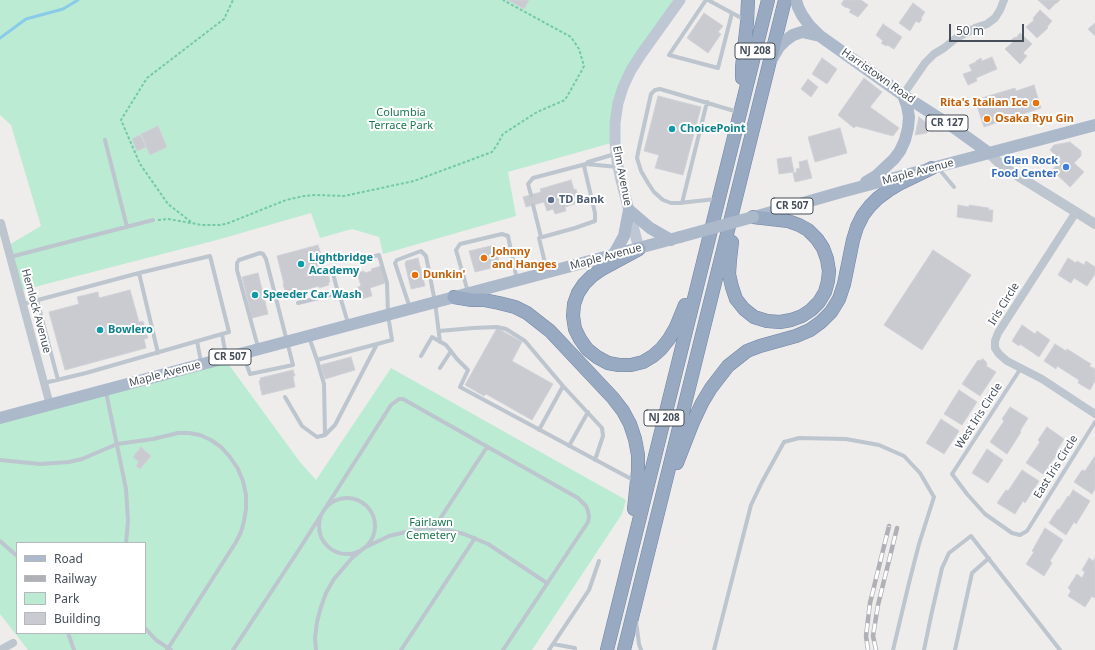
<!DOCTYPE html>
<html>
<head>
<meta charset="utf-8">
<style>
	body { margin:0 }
	#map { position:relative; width:1095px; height:650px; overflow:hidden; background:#efecec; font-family:"Noto Sans",sans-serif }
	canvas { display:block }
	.legend { position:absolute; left:16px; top:542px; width:130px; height:92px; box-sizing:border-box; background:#fff; border:1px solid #b5b8bd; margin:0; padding:5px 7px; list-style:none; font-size:12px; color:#454e59 }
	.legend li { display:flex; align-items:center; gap:8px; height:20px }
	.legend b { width:20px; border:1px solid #b5b8bd }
	.scale { position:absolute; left:949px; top:24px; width:75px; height:18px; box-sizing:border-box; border:2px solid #454e59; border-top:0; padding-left:5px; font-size:12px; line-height:14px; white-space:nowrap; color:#454e59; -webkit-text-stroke:3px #fff; paint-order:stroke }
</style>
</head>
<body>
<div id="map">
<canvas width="1095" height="650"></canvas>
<ul class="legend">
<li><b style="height:5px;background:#acb9cb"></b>Road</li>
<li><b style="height:5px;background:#afb1b7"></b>Railway</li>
<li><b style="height:11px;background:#bbecd3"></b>Park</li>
<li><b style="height:11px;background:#c9cbd1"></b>Building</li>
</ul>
<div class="scale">50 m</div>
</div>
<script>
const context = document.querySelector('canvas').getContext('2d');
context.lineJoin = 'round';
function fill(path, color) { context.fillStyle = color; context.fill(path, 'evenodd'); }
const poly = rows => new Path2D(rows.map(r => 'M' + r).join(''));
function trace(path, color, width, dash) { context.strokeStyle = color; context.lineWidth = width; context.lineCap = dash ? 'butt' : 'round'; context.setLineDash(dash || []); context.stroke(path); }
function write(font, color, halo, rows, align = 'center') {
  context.font = font + ' "Noto Sans",sans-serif'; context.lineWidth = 4; context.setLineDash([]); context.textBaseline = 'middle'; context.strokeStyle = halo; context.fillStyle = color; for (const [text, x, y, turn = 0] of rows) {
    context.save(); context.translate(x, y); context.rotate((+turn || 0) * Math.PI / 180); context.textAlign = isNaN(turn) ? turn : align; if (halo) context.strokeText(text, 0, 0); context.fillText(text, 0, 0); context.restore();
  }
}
fill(poly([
	[0,0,680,0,623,87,615,142,508,172,516,216,383,254,379,237,352,229,320,238,311,213,217,240,19,291,7,246,41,226,11,125,0,115],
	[224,358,300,462,316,480,391,368,626,500,622,514,532,650,28,650,0,614,0,418],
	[17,543,145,543,145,633,17,633]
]), '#bbecd3');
trace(poly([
	[0,38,26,19,63,9,78,0]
]), '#89cbe8', 3);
const building = poly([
	[508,0,529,0,524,9,508,0],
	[844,0,861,0,868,5,858,17,849,12,851,10,847,7,846,8,841,4,844,0],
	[1038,0,1060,0,1057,3,1056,3,1049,10,1038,0],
	[913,3,925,12,921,18,922,19,919,23,916,21,910,31,899,23,913,3],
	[1040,10,1052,21,1047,27,1048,28,1037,38,1026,27,1034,20,1033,18,1040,10],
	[704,13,723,26,718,32,721,34,708,53,687,38,704,13],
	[1095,23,1095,36,1088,29,1095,23],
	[883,24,902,37,894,49,887,45,886,46,881,43,883,41,876,35,883,24],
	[1020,33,1032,44,1023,53,1027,56,1020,64,1005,49,1013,42,1011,40,1015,37,1016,38,1020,33],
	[992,57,997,69,976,78,977,81,968,85,963,74,972,71,969,65,976,62,976,61,981,58,982,61,992,57],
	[822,58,837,69,827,84,812,74,822,58],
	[864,78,882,92,870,107,899,128,893,136,856,126,854,128,838,115,864,78],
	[808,79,818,87,811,97,801,89,808,79],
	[1034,85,1041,108,984,127,975,100,1015,88,1016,91,1034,85],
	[658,96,701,107,683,175,655,168,659,155,644,151,658,96],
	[919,117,929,125,927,133,915,135,919,117],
	[158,126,167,147,150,155,141,134,158,126],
	[840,128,847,153,815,162,808,137,840,128],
	[140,135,146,147,137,151,132,139,140,135],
	[1070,142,1081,151,1081,156,1074,163,1084,172,1070,187,1052,170,1061,160,1050,150,1054,145,1070,142],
	[791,157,794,172,779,174,777,159,791,157],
	[807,160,812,178,795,182,793,173,797,172,796,169,800,168,799,162,807,160],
	[571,180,574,190,576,189,579,202,578,203,565,207,566,211,555,214,553,209,547,211,544,202,526,207,523,197,541,192,540,189,571,180],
	[958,205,969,207,969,205,989,208,988,210,993,210,992,222,957,217,958,205],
	[318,245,326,272,328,272,330,282,328,283,329,285,319,288,319,286,298,292,298,293,289,296,288,294,286,294,283,284,284,284,277,256,318,245],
	[495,245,500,266,475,272,469,251,495,245],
	[933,250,971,275,922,350,884,325,933,250],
	[418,258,425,286,411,289,405,264,406,261,418,258],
	[1068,258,1076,263,1077,261,1084,265,1086,261,1095,267,1095,274,1087,286,1074,278,1071,283,1058,275,1068,258],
	[381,266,385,283,370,288,372,296,361,299,358,287,361,286,357,273,364,271,364,273,372,271,371,269,381,266],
	[258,273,268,314,252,318,242,277,258,273],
	[130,290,139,322,143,321,148,338,144,339,146,348,65,370,49,312,79,304,77,297,98,292,99,298,130,290],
	[1022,325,1035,334,1037,331,1050,340,1039,357,1020,344,1019,346,1012,341,1022,325],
	[497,328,522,342,512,361,553,384,532,420,486,394,484,396,465,385,497,328],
	[1055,344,1066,351,1067,349,1091,364,1089,366,1095,369,1095,381,1090,390,1078,383,1079,380,1057,366,1056,369,1044,361,1055,344],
	[351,357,355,370,325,379,321,365,351,357],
	[983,359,986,362,987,364,986,366,996,372,980,396,962,384,978,360,979,361,983,359],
	[293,370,295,376,293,376,295,387,262,395,259,381,261,380,260,378,293,370],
	[959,390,977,402,962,425,944,414,959,390],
	[1010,407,1028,418,1020,431,1021,432,1007,454,990,442,1004,421,1002,419,1010,407],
	[941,419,959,431,944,454,926,443,941,419],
	[1047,427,1064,439,1056,452,1058,453,1043,474,1026,463,1040,442,1038,440,1047,427],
	[141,447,151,456,140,469,136,466,139,462,133,457,141,447],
	[987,449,1003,460,988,483,972,473,987,449],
	[1095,456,1095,489,1092,494,1074,482,1082,470,1085,471,1095,456],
	[1022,470,1039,481,1025,503,1023,501,1015,514,997,503,1006,490,1008,491,1022,470],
	[1073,490,1090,501,1076,524,1074,522,1066,535,1049,523,1058,509,1059,510,1068,496,1069,497,1073,490],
	[1045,528,1063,540,1050,561,1052,563,1044,576,1026,564,1034,552,1032,551,1045,528],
	[1089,558,1093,561,1095,558,1095,596,1094,598,1092,596,1085,607,1068,596,1071,591,1068,588,1077,574,1082,578,1085,572,1082,570,1089,558]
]);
fill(building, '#c9cbd1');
trace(building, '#d0d2d8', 1);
const trunk = poly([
	[742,78,742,67,747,23,748,0],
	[732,242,730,260,729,274,732,287,736,299,744,309,754,317,767,321,780,322,791,320,802,316,811,310,819,302,825,292,828,281,829,271,827,259,823,248,817,239,808,230,799,225,788,221,753,217],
	[639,249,602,269,592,276,584,284,578,293,574,304,573,316,575,329,580,339,587,349,597,357,608,363,619,365,631,365,643,362,653,356,661,349,669,339,676,327,685,305],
	[454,297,472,300,484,300,499,303,515,307,527,313,550,331,613,398,623,411,630,424,635,439,638,455,638,471,634,509],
	[677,463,693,422,702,403,711,388,728,366,747,351,760,346,796,336,810,330,821,322,831,312,839,299,844,284,853,240,857,227,863,215,870,206,878,198,889,190,899,184,932,168],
	[607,650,768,0],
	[624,650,785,0]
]);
trace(trunk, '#7085a6', 14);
trace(poly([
	[158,220,168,219,202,225,220,225,226,224,286,200,304,196,315,195,344,196,414,181,492,152,497,145,503,134,537,112,565,100,582,70,584,66,579,49,571,37,503,0],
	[191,222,168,204,140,164,121,120,147,78,224,19,233,0]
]), '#74c9a7', 2, [3, 2]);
trace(poly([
	[706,0,669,55,718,68,732,13],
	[708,0,745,20],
	[105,140,127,227],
	[586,164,618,167],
	[939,169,954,187],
	[531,195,528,184,533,178,586,164,588,162,615,154],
	[716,199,679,203,671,203,663,200,654,192,648,183,641,171,637,158,639,148,651,94,655,90,660,89,738,112],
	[682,203,707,102],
	[533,205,541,237],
	[10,257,153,220],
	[332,269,338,293],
	[547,271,539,238,575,228,595,221,595,213,584,166,586,164],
	[139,273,210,256,229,332,222,334],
	[468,292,456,250,460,244,502,234,508,236,517,280],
	[37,300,58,380],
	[298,303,339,293,348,323],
	[23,304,139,273,158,353],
	[410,308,395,263,397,260,421,251,426,256,435,302,440,342],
	[439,331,473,328,497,327,506,329,525,341,563,386,602,428,603,436,595,460],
	[309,337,317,360,392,340,388,315,387,283,379,255,356,261],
	[197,341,201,362],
	[243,354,250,374,293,365,266,259,263,254,260,253,239,260,237,263,237,270,258,347],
	[421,356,432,337,446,345,457,359,468,370,460,387,635,481],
	[317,360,324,384,325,435],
	[440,368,451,351],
	[1021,368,952,474,967,494,985,514,1012,533,1020,535,1027,531,1095,422],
	[44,383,86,373,222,334,226,356],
	[106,392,126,489,128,521,126,543],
	[285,397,302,426,317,437,325,435,335,425,377,344],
	[539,430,563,386],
	[569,446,588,412],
	[0,460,40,464,69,462,82,459,117,444,153,439,178,433,189,433,200,435,211,440,221,447,230,457,238,469,243,481,246,495,246,509,244,521,241,532,236,542,167,650],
	'319 526a28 28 0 1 1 56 0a28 28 0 1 1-56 0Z',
	[434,528,487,447],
	[0,541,17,556],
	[636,621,639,644,641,650],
	[145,628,156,640,171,650],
	[68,633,74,650],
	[553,644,575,648,575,650],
	[233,650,300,548,391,405,399,399,403,399,578,498,586,506,588,511,589,517,588,522,503,650],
	[316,650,315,638,317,622,321,607,326,593,334,579,352,558,364,548,389,536,423,528,444,529,464,534,488,544,547,583],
	[401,650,475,538],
	[549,650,589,590,599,561],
	[714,650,751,505,762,482,784,442,799,438,846,439,879,445,904,456,920,473,934,497,919,544,909,583,893,650],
	[924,650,931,616,942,568,949,553,971,536,1060,650],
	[955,650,972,573,989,558]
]), '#bdc5ce', 4);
trace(poly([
	[903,95,925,63,934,54,944,48,955,39,975,28,987,24,995,18,1000,10,1004,0],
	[1076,212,998,333,995,341,995,348,999,354,1007,361,1042,379,1095,414],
	[1,223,50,405],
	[0,650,13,643]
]), '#bdc5ce', 8);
trace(poly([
	[989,153,997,161,1010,171,1076,212,1095,224]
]), '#bdc5ce', 10);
trace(poly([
	[639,249,621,180,617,161,615,142,615,123,618,103,623,87,631,70,642,53,680,0]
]), '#bfc7d5', 11);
trace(poly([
	[796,0,798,7,802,15,809,25,820,36,903,95,953,127,989,153],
	[772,59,779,47,786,40,793,35,802,32,820,36],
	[866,182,876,176,894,159,900,151,905,140,908,128,909,117,907,106,903,95],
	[629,210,650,228,671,240],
	[754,217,845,191,1095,125],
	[613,256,624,236,629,210],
	[0,418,680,237]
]), '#acb9cb', 12);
trace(trunk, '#98aac2', 13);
const rail = poly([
	[868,650,866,636,870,603,889,526],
	[876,650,873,636,878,605,897,528]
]);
trace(rail, '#afb1b7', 4.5);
trace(rail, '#fff', 3, [9]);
trace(poly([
	[680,237,753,217]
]), '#acb9cb', 12);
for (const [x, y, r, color] of [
	[1036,103,4,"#e8710a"],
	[987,119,4,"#e8710a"],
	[672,129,4,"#0f9aa8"],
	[1066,167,4,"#3f7fe0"],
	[551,200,4,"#5c6f8a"],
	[484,258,4,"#e8710a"],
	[301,264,4,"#0f9aa8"],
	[415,275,4,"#e8710a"],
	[255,295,4,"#0f9aa8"],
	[100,330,4,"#0f9aa8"]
]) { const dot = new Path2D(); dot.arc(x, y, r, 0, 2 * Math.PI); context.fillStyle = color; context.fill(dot); trace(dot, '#fff', 1.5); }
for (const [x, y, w] of [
	[755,51,40],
	[947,123,42],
	[792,206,42],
	[230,357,42],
	[664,418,40]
]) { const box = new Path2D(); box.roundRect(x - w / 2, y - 8, w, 16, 3); context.fillStyle = '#fff'; context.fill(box); trace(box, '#454e59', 1); }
write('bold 10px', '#454e59', null, [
	["NJ 208",755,51],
	["CR 127",947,123],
	["CR 507",792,206],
	["CR 507",230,357],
	["NJ 208",664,418]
]);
write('11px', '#454e59', '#fff', [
	["Harristown Road",878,76,35],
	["Maple Avenue",918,172,-15],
	["Elm Avenue",622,176,79],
	["Maple Avenue",606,257,-15],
	["Iris Circle",1004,304,-58],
	["Hemlock Avenue",36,311,75],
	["Maple Avenue",165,374,-15],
	["West Iris Circle",979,416,-57],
	["East Iris Circle",1056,467,-58]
]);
write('bold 11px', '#c56008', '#fff', [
	["Rita's Italian Ice",1028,103,"right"],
	["Osaka Ryu Gin",995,119],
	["Johnny",492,252],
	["and Hanges",492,265],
	["Dunkin'",423,275]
], 'left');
write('11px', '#197751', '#fff', [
	["Columbia",401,113],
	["Terrace Park",401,126],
	["Fairlawn",431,523],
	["Cemetery",431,536]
]);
write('bold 11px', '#0d838f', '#fff', [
	["ChoicePoint",680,129],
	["Lightbridge",309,258],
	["Academy",309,271],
	["Speeder Car Wash",263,295],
	["Bowlero",108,330]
], 'left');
write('bold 11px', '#366cbe', '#fff', [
	["Glen Rock",1058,161],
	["Food Center",1058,174]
], 'right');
write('bold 11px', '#4e5e75', '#fff', [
	["TD Bank",559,200]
], 'left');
</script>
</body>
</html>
